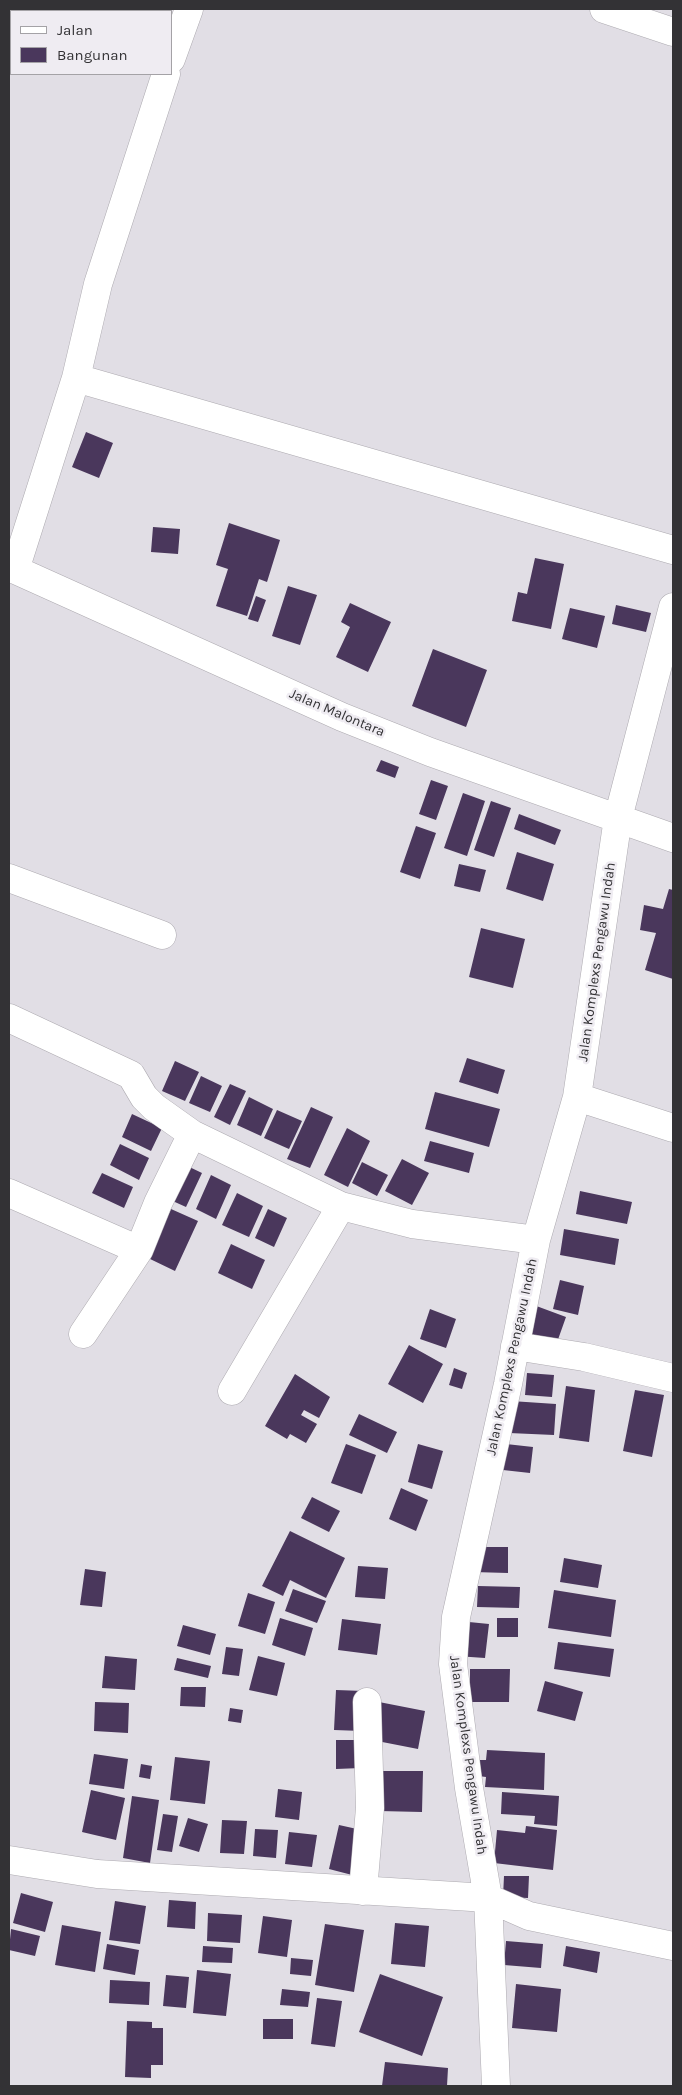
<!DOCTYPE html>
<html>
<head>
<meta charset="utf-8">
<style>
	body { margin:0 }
	#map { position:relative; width:682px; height:2095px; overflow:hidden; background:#e1dee5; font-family:Karla,sans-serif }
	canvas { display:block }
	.frame { position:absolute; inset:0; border:10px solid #333235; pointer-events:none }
	.legend { position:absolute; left:10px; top:10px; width:162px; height:65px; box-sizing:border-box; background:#efecf2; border:1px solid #a4a2a6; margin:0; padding:6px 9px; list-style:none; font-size:15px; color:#333235 }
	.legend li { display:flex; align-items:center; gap:10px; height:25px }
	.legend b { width:25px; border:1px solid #a4a2a6 }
</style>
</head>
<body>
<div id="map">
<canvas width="682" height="2095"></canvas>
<div class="frame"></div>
<ul class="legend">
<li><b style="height:6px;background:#fff"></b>Jalan</li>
<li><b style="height:14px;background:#4a375c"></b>Bangunan</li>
</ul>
</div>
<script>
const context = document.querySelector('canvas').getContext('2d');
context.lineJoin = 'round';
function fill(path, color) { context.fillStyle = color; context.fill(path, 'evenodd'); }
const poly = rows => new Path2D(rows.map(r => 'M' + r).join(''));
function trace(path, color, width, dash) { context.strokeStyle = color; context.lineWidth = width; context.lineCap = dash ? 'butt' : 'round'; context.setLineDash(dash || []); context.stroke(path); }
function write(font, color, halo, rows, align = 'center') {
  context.font = font + ' Karla,sans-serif'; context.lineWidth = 5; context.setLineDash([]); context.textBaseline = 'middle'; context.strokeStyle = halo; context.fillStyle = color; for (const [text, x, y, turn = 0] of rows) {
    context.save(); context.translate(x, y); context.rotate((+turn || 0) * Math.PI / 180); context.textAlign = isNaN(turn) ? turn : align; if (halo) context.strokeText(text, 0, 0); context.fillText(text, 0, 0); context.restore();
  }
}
fill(poly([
	[86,432,113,443,99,478,72,467],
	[229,523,280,540,267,582,259,579,247,616,216,606,228,569,216,565],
	[153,527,180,529,178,554,151,552],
	[535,558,564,564,551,629,512,621,518,592,527,594],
	[288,586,317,595,300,645,272,636],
	[256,596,266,600,258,622,248,619],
	[350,603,391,622,368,672,336,657,350,627,341,622],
	[616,605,651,613,646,632,612,624],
	[570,608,605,616,597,648,562,639],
	[433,649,487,670,466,727,412,706],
	[381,760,399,767,395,778,376,771],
	[431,780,448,786,436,820,419,814],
	[463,793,485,801,467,856,444,848],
	[491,801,511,808,494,857,474,850],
	[519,814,561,830,555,845,514,829],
	[416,826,436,833,420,879,400,872],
	[517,852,554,864,543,901,506,889],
	[459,864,486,870,480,892,454,886],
	[669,889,673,890,673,979,645,970,656,933,640,930,644,905,663,909],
	[481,928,525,939,513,988,469,977],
	[467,1058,505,1070,498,1094,459,1082],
	[175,1061,199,1072,185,1101,162,1091],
	[201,1076,222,1086,210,1112,189,1103],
	[230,1084,246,1091,230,1125,214,1117],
	[435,1092,500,1109,489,1147,425,1129],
	[249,1097,273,1109,261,1136,237,1125],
	[311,1107,333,1117,310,1168,287,1159],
	[277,1110,302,1121,289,1149,264,1138],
	[132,1114,162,1128,151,1151,122,1137],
	[347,1128,370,1141,348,1187,324,1175],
	[430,1141,474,1153,469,1173,424,1161],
	[120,1144,149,1158,139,1180,110,1165],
	[402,1159,429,1173,412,1205,385,1191],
	[362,1162,388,1175,377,1196,352,1183],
	[181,1163,202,1173,186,1207,166,1198],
	[102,1173,133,1187,124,1208,92,1193],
	[211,1175,231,1185,216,1219,196,1209],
	[580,1191,632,1202,627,1224,576,1214],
	[237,1193,263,1206,249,1237,222,1225],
	[171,1209,198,1221,175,1271,148,1258],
	[268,1209,287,1218,274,1247,255,1238],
	[564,1229,619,1239,615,1265,560,1255],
	[231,1244,265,1260,252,1289,218,1273],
	[560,1280,584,1286,578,1315,553,1309],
	[531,1304,566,1317,555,1348,519,1335],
	[430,1309,456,1319,446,1348,420,1339],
	[409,1345,443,1364,423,1403,388,1384],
	[454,1368,467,1373,462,1389,449,1385],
	[527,1373,554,1375,552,1397,525,1395],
	[295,1374,330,1397,319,1418,304,1410,301,1415,317,1424,306,1443,290,1434,287,1439,265,1426],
	[566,1386,595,1390,589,1442,559,1438],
	[635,1390,664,1395,652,1457,623,1451],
	[511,1401,556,1404,554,1435,509,1433],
	[359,1414,397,1432,387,1453,349,1435],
	[497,1443,533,1447,530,1473,494,1469],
	[346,1444,376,1455,362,1494,331,1483],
	[418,1444,443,1451,432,1489,408,1482],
	[401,1488,428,1500,416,1531,389,1519],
	[312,1497,340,1511,329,1532,301,1518],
	[290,1531,345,1558,326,1598,290,1580,283,1596,262,1586],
	[474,1547,508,1547,508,1573,473,1572],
	[564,1558,602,1565,598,1588,560,1582],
	[358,1566,388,1568,385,1599,355,1597],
	[85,1569,106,1572,102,1607,80,1605],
	[478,1586,520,1587,519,1608,477,1607],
	[293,1589,326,1601,317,1623,285,1611],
	[554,1590,616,1600,611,1637,548,1628],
	[248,1593,275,1602,265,1634,238,1626],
	[280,1618,313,1628,305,1656,272,1645],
	[497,1618,518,1618,518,1637,497,1637],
	[342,1619,381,1624,377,1655,338,1650],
	[459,1621,489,1624,485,1658,456,1656],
	[183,1625,216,1634,210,1655,177,1646],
	[558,1642,614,1649,610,1677,554,1669],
	[226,1647,243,1649,239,1676,222,1674],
	[105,1656,137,1659,135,1690,102,1688],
	[258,1656,285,1663,277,1696,249,1690],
	[177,1658,211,1666,208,1678,174,1670],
	[470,1669,510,1669,509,1702,470,1702],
	[545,1681,583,1692,575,1721,537,1711],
	[181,1687,206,1687,205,1707,180,1706],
	[336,1690,364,1691,362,1731,334,1730],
	[95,1702,129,1703,128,1733,94,1731],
	[379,1702,425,1711,418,1749,372,1740],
	[230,1708,243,1710,241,1723,228,1721],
	[336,1740,361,1740,361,1768,336,1769],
	[487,1750,545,1753,544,1790,485,1787,486,1777,478,1776,479,1760,486,1760],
	[94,1754,128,1759,124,1789,89,1784],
	[175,1757,210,1761,205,1804,170,1800],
	[141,1764,152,1766,150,1779,139,1777],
	[379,1771,423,1771,422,1812,379,1811],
	[278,1789,302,1792,299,1820,275,1817],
	[91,1790,125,1798,116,1840,82,1832],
	[502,1792,559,1796,557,1826,534,1824,535,1816,501,1814],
	[132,1796,159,1800,150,1863,123,1858],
	[163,1814,178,1816,172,1852,157,1850],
	[188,1818,208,1824,199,1852,179,1846],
	[222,1820,247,1821,244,1854,220,1853],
	[339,1825,366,1831,356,1876,329,1869],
	[526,1826,557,1830,553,1870,494,1863,497,1830,525,1833],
	[255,1829,278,1830,276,1858,253,1856],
	[289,1832,317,1835,312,1867,285,1864],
	[504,1876,529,1876,528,1898,503,1897],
	[21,1893,53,1902,45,1932,13,1923],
	[169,1900,196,1902,195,1929,167,1927],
	[115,1901,146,1906,140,1944,109,1940],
	[208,1913,242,1915,240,1943,207,1941],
	[263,1916,292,1920,287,1957,258,1953],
	[395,1923,429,1926,425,1967,391,1964],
	[325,1924,364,1930,354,1992,315,1985],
	[62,1925,101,1932,95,1972,55,1965],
	[11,1929,40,1936,35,1956,9,1950],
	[506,1941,543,1944,541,1968,504,1965],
	[107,1944,139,1950,135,1975,103,1969],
	[203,1946,233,1948,232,1963,202,1962],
	[566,1946,600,1952,597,1973,563,1966],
	[291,1958,313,1960,311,1976,290,1974],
	[197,1970,231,1974,226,2016,193,2013],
	[380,1974,443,1997,422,2056,359,2032],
	[166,1975,189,1977,186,2008,163,2006],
	[110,1980,150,1982,149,2005,109,2003],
	[516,1984,561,1989,557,2032,512,2028],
	[282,1989,310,1992,308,2007,280,2005],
	[317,1998,342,2001,335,2047,311,2044],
	[263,2019,293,2019,293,2039,263,2039],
	[127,2021,152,2022,152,2028,163,2028,163,2065,151,2065,151,2078,125,2077],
	[385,2062,448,2068,447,2086,382,2086]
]), '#4a375c');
const minor = poly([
	[604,9,673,32],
	[171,59,189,9],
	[76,378,673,550],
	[9,567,342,717,430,752,673,838],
	[15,570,76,378,98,284,166,74],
	[9,878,162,935],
	[9,1018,131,1075,144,1097,154,1107,192,1134,341,1206,412,1224,536,1240],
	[577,1097,673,1128],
	[9,1193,139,1250],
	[83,1334,139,1250,158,1203,192,1134],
	[515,1346,584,1357,673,1378],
	[232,1391,341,1206],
	[9,1860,97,1874,488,1898,529,1916,673,1946],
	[363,1891,370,1808,367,1702],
	[496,2086,488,1898,469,1788,453,1664,456,1617,508,1384,536,1240,577,1097,618,818,673,607]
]);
trace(minor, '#adaab0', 29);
trace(minor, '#fff', 28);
write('14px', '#333235', '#efecf2', [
	["Jalan Malontara",337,713,23],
	["Jalan Komplexs Pengawu Indah",597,962,-82],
	["Jalan Komplexs Pengawu Indah",512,1357,-78],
	["Jalan Komplexs Pengawu Indah",468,1755,82]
]);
</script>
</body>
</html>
